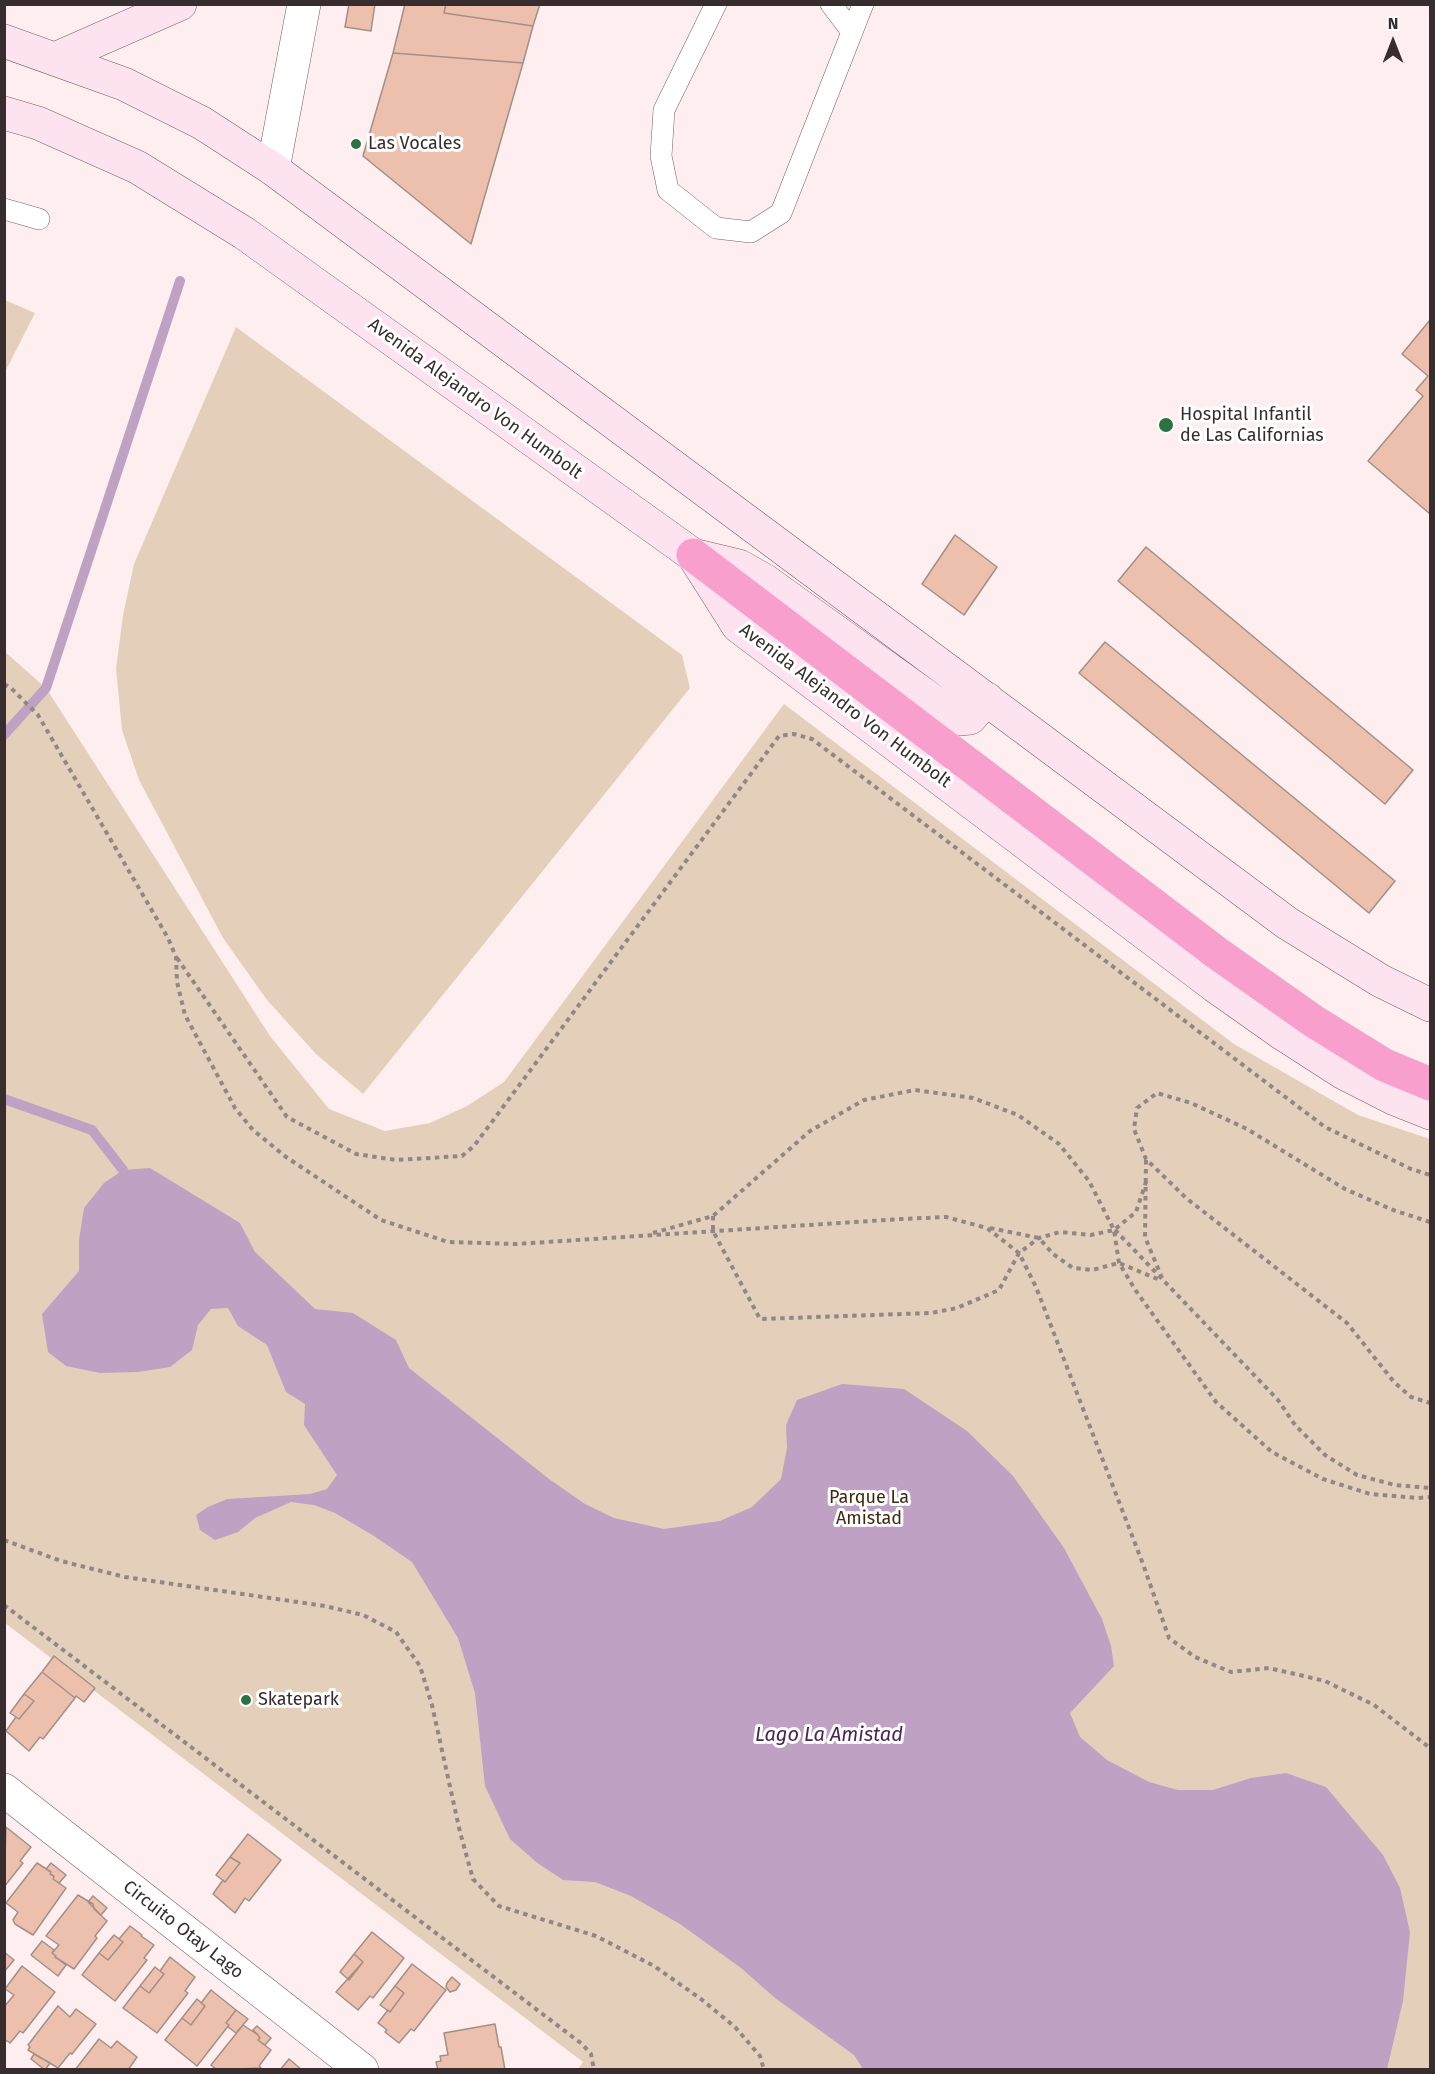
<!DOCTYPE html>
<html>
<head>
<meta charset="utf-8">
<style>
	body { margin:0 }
	#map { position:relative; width:1435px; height:2074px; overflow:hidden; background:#feeeef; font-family:"Fira Sans",sans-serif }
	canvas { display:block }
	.frame { position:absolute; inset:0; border:6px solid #372d2e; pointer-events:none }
	.north { position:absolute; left:1363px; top:12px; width:60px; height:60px; -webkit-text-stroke:4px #fff; paint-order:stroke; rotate:0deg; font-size:16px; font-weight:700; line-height:24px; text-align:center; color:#372d2e }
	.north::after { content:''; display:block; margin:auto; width:21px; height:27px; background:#372d2e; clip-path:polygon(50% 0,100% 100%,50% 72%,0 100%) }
</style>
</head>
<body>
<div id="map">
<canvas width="1435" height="2074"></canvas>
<div class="frame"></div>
<div class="north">N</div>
</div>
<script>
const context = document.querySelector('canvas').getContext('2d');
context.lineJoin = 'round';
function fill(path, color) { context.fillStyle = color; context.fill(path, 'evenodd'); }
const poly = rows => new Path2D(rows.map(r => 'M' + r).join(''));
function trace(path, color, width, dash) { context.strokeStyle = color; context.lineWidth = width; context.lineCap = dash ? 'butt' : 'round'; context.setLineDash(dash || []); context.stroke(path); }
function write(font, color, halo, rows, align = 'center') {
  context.font = font + ' "Fira Sans",sans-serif'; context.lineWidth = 6; context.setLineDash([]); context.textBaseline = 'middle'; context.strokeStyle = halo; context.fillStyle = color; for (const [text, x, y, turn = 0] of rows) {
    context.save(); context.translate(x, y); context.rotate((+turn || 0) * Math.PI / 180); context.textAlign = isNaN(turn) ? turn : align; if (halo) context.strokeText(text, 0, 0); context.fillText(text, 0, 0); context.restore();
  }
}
fill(poly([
	[5,300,35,313,5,372],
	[236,327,682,655,690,688,363,1094,316,1054,267,1000,223,938,139,780,122,730,116,669,123,615,134,564],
	[4,651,46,688,270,1036,329,1109,385,1131,430,1123,467,1106,504,1082,784,704,1234,1044,1358,1115,1430,1139,1430,2069,578,2069,583,2062,5,1623]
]), '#e4d0ba');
fill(poly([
	[150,1168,240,1223,255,1252,315,1309,353,1313,396,1340,409,1368,549,1479,585,1504,614,1518,664,1529,720,1521,752,1507,781,1479,787,1448,786,1425,797,1400,842,1384,904,1389,967,1431,1013,1476,1064,1548,1102,1619,1111,1646,1114,1666,1070,1713,1080,1737,1107,1760,1149,1782,1178,1790,1213,1790,1251,1778,1286,1773,1326,1787,1383,1855,1400,1888,1410,1932,1403,2001,1387,2069,863,2069,854,2055,775,1998,741,1968,680,1924,631,1896,595,1882,563,1880,536,1862,510,1839,485,1786,475,1693,458,1638,412,1562,374,1536,335,1513,314,1505,291,1502,255,1518,238,1532,215,1540,200,1530,196,1515,208,1507,227,1499,310,1494,327,1489,337,1475,304,1425,305,1404,286,1392,267,1345,238,1326,228,1308,211,1309,198,1325,192,1350,170,1367,138,1372,100,1373,66,1366,48,1352,42,1314,79,1271,79,1240,84,1208,104,1183,123,1170]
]), '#bea1c3');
trace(poly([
	[4,735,46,688,180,281],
	[4,1099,92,1130,123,1170]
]), '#bea1c3', 10);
const building = poly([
	[349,4,375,4,371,31,345,27,349,4],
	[405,4,446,4,444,13,533,26,523,63,393,53,405,4],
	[446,4,540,4,533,26,444,13,446,4],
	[393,53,523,63,471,244,363,156,393,53],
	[1430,320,1430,514,1368,461,1423,396,1416,390,1428,376,1402,354,1430,320],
	[955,535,997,567,964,615,922,584,955,535],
	[1146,547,1413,770,1385,804,1118,581,1146,547],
	[1105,642,1395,881,1369,913,1079,673,1105,642],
	[54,1656,95,1688,84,1702,76,1696,75,1698,42,1672,54,1656],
	[42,1672,75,1698,43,1739,40,1737,29,1751,6,1731,16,1717,19,1719,34,1701,24,1694,42,1672],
	[24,1694,34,1701,19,1719,10,1713,24,1694],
	[6,1827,31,1847,20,1861,23,1863,4,1887,6,1827],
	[248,1834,281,1860,249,1901,245,1898,235,1913,213,1894,223,1880,225,1882,240,1863,230,1857,248,1834],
	[230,1857,240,1863,225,1882,216,1875,230,1857],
	[37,1863,51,1872,50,1874,54,1876,53,1879,66,1888,33,1935,15,1924,13,1920,18,1912,6,1903,37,1863],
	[51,1863,66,1875,59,1883,53,1879,54,1876,50,1874,51,1872,46,1869,51,1863],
	[78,1895,93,1904,94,1909,107,1921,95,1936,97,1938,74,1969,55,1957,56,1956,52,1953,59,1945,46,1936,78,1895],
	[93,1896,107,1908,101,1915,88,1902,93,1896],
	[130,1926,142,1935,141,1936,154,1945,144,1958,147,1960,115,2001,82,1975,99,1953,108,1960,123,1942,119,1939,130,1926],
	[372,1932,404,1958,373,1998,370,1996,358,2010,336,1992,363,1962,354,1954,372,1932],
	[114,1935,123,1942,108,1960,99,1953,114,1935],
	[42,1941,54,1950,52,1953,56,1956,55,1957,66,1965,58,1976,31,1955,42,1941],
	[4,1952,14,1960,4,1972,4,1952],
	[354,1954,363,1962,349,1980,340,1972,354,1954],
	[170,1957,195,1977,185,1991,188,1993,157,2033,123,2008,140,1986,149,1993,164,1974,160,1971,170,1957],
	[412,1964,446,1990,414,2031,411,2029,399,2043,385,2032,387,2030,378,2023,388,2010,390,2012,404,1993,395,1986,412,1964],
	[22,1966,55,1992,23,2033,20,2031,10,2043,4,2039,4,2007,14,1995,5,1989,22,1966],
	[155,1967,164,1974,149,1993,140,1986,155,1967],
	[452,1977,460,1984,456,1990,450,1992,446,1987,447,1983,452,1977],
	[395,1986,404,1993,390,2012,380,2005,395,1986],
	[211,1990,236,2010,226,2023,229,2025,197,2066,165,2040,182,2018,191,2025,205,2006,201,2003,211,1990],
	[197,1999,205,2006,191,2025,182,2018,197,1999],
	[58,2006,70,2017,76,2009,96,2024,72,2054,70,2053,58,2068,28,2050,30,2047,28,2045,58,2006],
	[236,2010,248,2019,236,2033,228,2027,229,2025,226,2023,236,2010],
	[495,2024,499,2047,501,2047,505,2070,438,2070,436,2062,441,2061,440,2056,448,2055,444,2033,495,2024],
	[243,2025,258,2035,260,2038,258,2040,271,2050,259,2066,261,2068,217,2070,211,2065,243,2025],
	[257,2026,271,2038,265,2045,258,2040,260,2038,258,2035,253,2030,257,2026],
	[99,2039,111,2048,117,2041,137,2057,128,2070,75,2070,99,2039],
	[34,2054,50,2063,45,2070,31,2059,34,2054],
	[289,2059,302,2070,280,2070,289,2059]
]);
fill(building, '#edc0ae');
trace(building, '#a38f87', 1.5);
const service = poly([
	[716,4,664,110,661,156,668,190,716,228,751,232,781,213,863,4],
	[831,4,852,32],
	[4,209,39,219]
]);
const minor = poly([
	[4,1790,362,2070]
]);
const tertiary = poly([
	[273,169,304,4]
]);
const secondary = poly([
	[4,41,124,84,202,123,273,169,1287,923,1381,981,1430,1005],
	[57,58,180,4],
	[4,113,38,123,137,167,244,233,693,555,738,626,1215,986,1283,1034,1342,1072,1395,1099,1430,1113],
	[693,555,739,566,764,580,951,714,960,719,970,718,987,699]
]);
const motorway = poly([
	[693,555,1218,954,1313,1021,1384,1065,1430,1084]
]);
trace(service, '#776263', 22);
trace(minor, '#776263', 34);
trace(tertiary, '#776263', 34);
trace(secondary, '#776263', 34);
trace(motorway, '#d3d1d1', 34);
trace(poly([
	[4,684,11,688,38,715,168,938,176,957,177,982,185,1015,235,1108,253,1130,286,1157,381,1220,448,1242,516,1244,901,1219,946,1217,987,1228,1019,1253,1036,1287,1143,1564,1169,1638,1195,1657,1231,1672,1269,1668,1325,1681,1374,1705,1430,1748],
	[177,958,287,1117,356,1154,396,1160,462,1156,474,1146,779,736,794,734,812,739,1325,1127,1411,1169,1430,1175],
	[1146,1160,1145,1237,1162,1278],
	[713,1216,713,1231,760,1319,931,1313,957,1308,999,1290,1019,1253,1039,1238,1060,1232,1091,1235,1114,1230,1136,1212,1147,1179],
	[1430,1222,1393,1210,1345,1189,1247,1129,1191,1103,1157,1093,1137,1108,1134,1129,1146,1159,1186,1198,1347,1323,1394,1382,1411,1397,1430,1403],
	[990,1228,1039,1238,1053,1254,1073,1268,1092,1270,1119,1263,1160,1280],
	[1115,1230,1278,1400,1295,1425,1325,1455,1357,1475,1395,1485,1430,1488],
	[653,1233,713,1216,810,1131,864,1100,915,1090,973,1098,1018,1115,1059,1144,1089,1181,1114,1230,1119,1263,1136,1291,1216,1402,1272,1452,1323,1479,1370,1494,1418,1498,1430,1497],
	[4,1540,61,1561,125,1577,325,1606,363,1615,396,1632,420,1666,432,1705,460,1832,473,1879,499,1906,596,1936,654,1966,701,1999,735,2027,760,2056,764,2070],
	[4,1605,582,2044,591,2054,594,2070]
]), '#928687', 4, [4.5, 4.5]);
trace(service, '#fff', 21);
trace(minor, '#fff', 33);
trace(tertiary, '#fff', 33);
trace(secondary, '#fde2f0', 33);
trace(motorway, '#f99fcd', 33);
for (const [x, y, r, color] of [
	[356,144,6,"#2b7442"],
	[1166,425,8,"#2b7442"],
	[246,1700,6,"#2b7442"]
]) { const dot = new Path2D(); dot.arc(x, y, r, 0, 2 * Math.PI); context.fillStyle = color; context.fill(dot); trace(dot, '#fff', 2); }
write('18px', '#372d2e', '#fff', [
	["Las Vocales",368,144],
	["Hospital Infantil",1180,415],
	["de Las Californias",1180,436],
	["Skatepark",258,1700]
], 'left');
write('18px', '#372d2e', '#fff', [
	["Avenida Alejandro Von Humbolt",475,399,36],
	["Avenida Alejandro Von Humbolt",845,706,37],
	["Circuito Otay Lago",183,1930,38]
]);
write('18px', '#40290e', '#fff', [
	["Parque La",869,1498],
	["Amistad",869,1519]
]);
write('italic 20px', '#4b2552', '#fff', [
	["Lago La Amistad",829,1735]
]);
</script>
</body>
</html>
